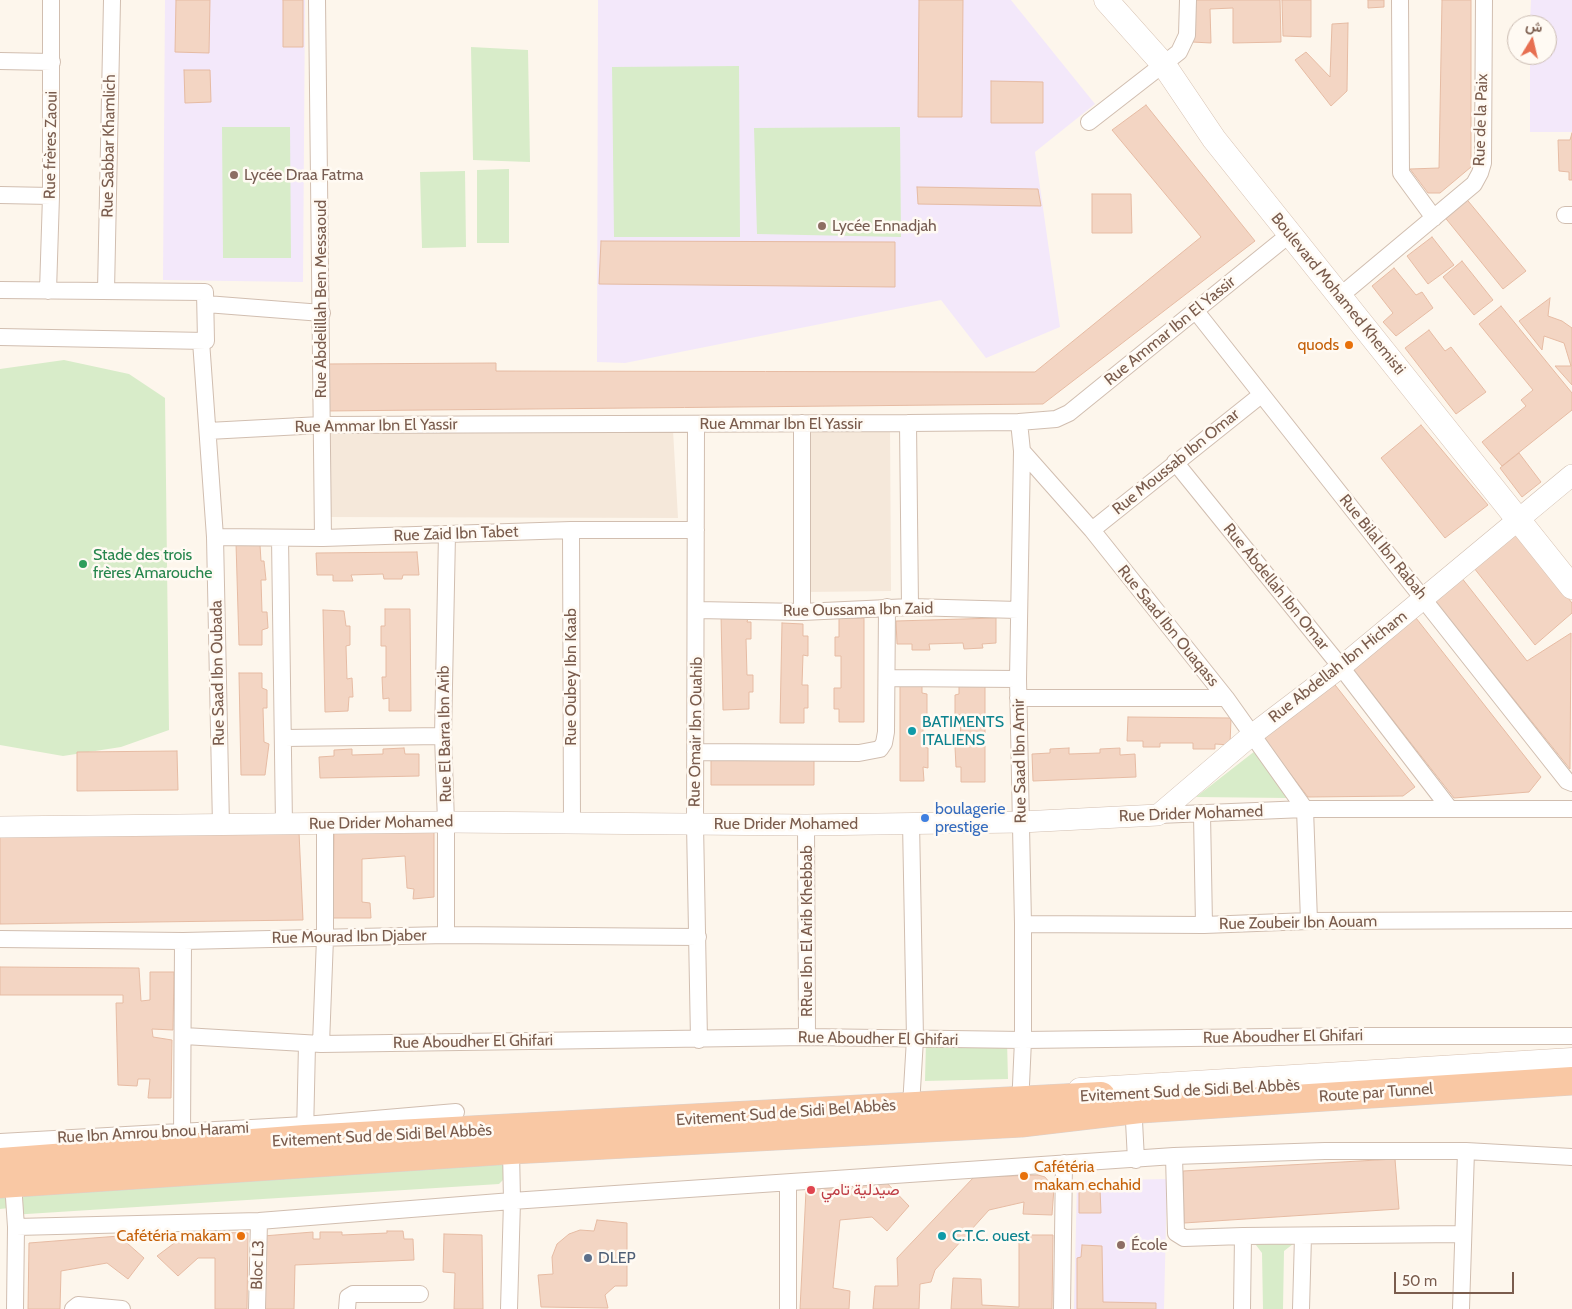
<!DOCTYPE html>
<html>
<head>
<meta charset="utf-8">
<style>
	body { margin:0 }
	#map { position:relative; width:1572px; height:1309px; overflow:hidden; background:#fdf6ec; font-family:Cabin,Vazirmatn,sans-serif }
	canvas { display:block }
	.north { position:absolute; left:1507px; top:15px; width:50px; height:50px; box-sizing:border-box; background:#fffaf3; border:1px solid #cabbb1; border-radius:50%; rotate:9deg; font-size:14px; font-weight:700; line-height:20px; text-align:center; color:#7a5c4d }
	.north::after { content:''; display:block; margin:auto; width:18px; height:22px; background:#e76f51; clip-path:polygon(50% 0,100% 100%,50% 72%,0 100%) }
	.scale { position:absolute; left:1394px; top:1272px; width:120px; height:22px; box-sizing:border-box; border:2px solid #7a5c4d; border-top:0; padding-left:6px; font-size:15px; line-height:18px; white-space:nowrap; color:#7a5c4d; -webkit-text-stroke:4px #fffaf3; paint-order:stroke }
</style>
</head>
<body>
<div id="map">
<canvas width="1572" height="1309"></canvas>
<div class="north">ش</div>
<div class="scale">50 m</div>
</div>
<script>
const context = document.querySelector('canvas').getContext('2d');
context.lineJoin = 'round';
function fill(path, color) { context.fillStyle = color; context.fill(path, 'evenodd'); }
const poly = rows => new Path2D(rows.map(r => 'M' + r).join(''));
function trace(path, color, width, dash) { context.strokeStyle = color; context.lineWidth = width; context.lineCap = dash ? 'butt' : 'round'; context.setLineDash(dash || []); context.stroke(path); }
function write(font, color, halo, rows, align = 'center') {
  context.font = font + ' Cabin,Vazirmatn,sans-serif'; context.lineWidth = 5; context.setLineDash([]); context.textBaseline = 'middle'; context.strokeStyle = halo; context.fillStyle = color; for (const [text, x, y, turn = 0] of rows) {
    context.save(); context.translate(x, y); context.rotate((+turn || 0) * Math.PI / 180); context.textAlign = isNaN(turn) ? turn : align; if (halo) context.strokeText(text, 0, 0); context.fillText(text, 0, 0); context.restore();
  }
}
fill(poly([
	[890,426,891,591,807,592,805,427],
	[323,429,673,430,678,518,325,517]
]), '#f5e8da');
fill(poly([
	[165,0,305,0,303,282,163,280],
	[598,0,1011,0,1095,104,1035,152,1060,327,986,358,941,300,625,363,597,362],
	[1531,0,1572,0,1572,132,1530,132,1530,55,1547,55,1547,25,1530,25],
	[1167,1179,1164,1309,1074,1309,1077,1181]
]), '#f3e8fa');
fill(poly([
	[471,47,528,50,530,162,473,160],
	[739,66,740,237,614,237,612,67],
	[222,127,290,127,291,258,223,258],
	[900,127,901,237,757,234,754,128],
	[509,169,509,243,477,243,477,170],
	[465,171,466,247,422,248,420,172],
	[64,360,129,374,165,398,169,730,121,747,63,756,0,745,0,369],
	[1255,751,1288,798,1196,797],
	[926,1041,1007,1041,1008,1079,925,1081],
	[500,1159,505,1166,507,1176,499,1184,11,1215,9,1208,0,1209,0,1189],
	[1253,1241,1297,1241,1284,1251,1283,1309,1263,1309,1262,1253]
]), '#d8ecc9');
const building = poly([
	[176,0,210,0,209,53,175,52,176,0],
	[283,0,303,0,303,47,283,47,283,0],
	[919,0,963,0,962,117,918,117,919,0],
	[1191,0,1280,0,1281,42,1233,43,1233,8,1210,9,1211,43,1192,42,1191,0],
	[1282,0,1311,0,1311,37,1283,36,1282,0],
	[1368,0,1384,0,1384,7,1368,8,1368,0],
	[1442,0,1471,0,1471,167,1440,193,1428,193,1410,169,1439,168,1442,0],
	[1348,23,1347,91,1331,106,1295,60,1306,52,1330,77,1332,24,1348,23],
	[184,70,210,70,211,102,185,103,184,70],
	[991,81,1043,82,1043,123,991,123,991,81],
	[1146,105,1255,241,1043,404,326,411,324,364,496,363,496,371,1035,372,1201,237,1112,130,1146,105],
	[1572,133,1572,180,1569,180,1569,172,1559,171,1558,140,1570,140,1572,133],
	[917,187,1038,189,1041,206,918,204,917,187],
	[1092,194,1131,194,1132,233,1092,233,1092,194],
	[1464,196,1526,271,1503,289,1443,215,1464,196],
	[1432,237,1454,265,1428,284,1407,256,1432,237],
	[601,241,895,242,895,287,599,284,601,241],
	[1462,261,1493,300,1474,315,1443,277,1462,261],
	[1394,268,1416,295,1422,292,1433,308,1396,336,1383,322,1393,313,1372,286,1394,268],
	[1550,298,1548,316,1562,321,1572,328,1572,385,1555,366,1571,366,1564,343,1544,336,1542,350,1519,321,1550,298],
	[1501,306,1572,393,1572,410,1502,466,1482,442,1526,406,1521,400,1533,390,1479,324,1501,306],
	[1429,330,1445,351,1451,347,1486,392,1456,414,1405,348,1429,330],
	[1421,425,1488,505,1445,538,1381,458,1421,425],
	[1519,453,1541,482,1522,497,1500,468,1519,453],
	[1516,533,1572,603,1572,613,1535,645,1474,568,1516,533],
	[236,543,260,545,261,561,264,561,266,580,261,580,262,612,267,612,268,628,262,630,262,645,239,645,236,543],
	[417,552,419,575,403,575,402,579,384,579,383,574,351,575,353,581,333,581,333,575,317,575,316,553,417,552],
	[1461,577,1527,661,1571,633,1570,769,1434,600,1461,577],
	[385,609,410,609,411,711,389,711,389,698,383,699,382,677,386,677,386,646,381,646,381,626,385,626,385,609],
	[323,610,344,611,346,626,350,626,350,645,346,646,347,679,352,678,353,697,349,697,348,711,325,712,323,610],
	[721,615,749,615,747,622,751,622,751,639,746,639,747,675,753,675,753,692,749,692,749,709,723,710,721,615],
	[839,618,864,618,864,722,839,722,839,709,834,709,834,688,841,688,841,656,835,656,835,637,839,637,839,618],
	[996,618,996,643,982,644,983,648,964,649,963,643,929,644,930,650,912,650,912,644,897,644,896,621,996,618],
	[1416,618,1541,777,1529,792,1454,798,1352,668,1416,618],
	[782,623,803,624,803,636,808,636,808,656,803,655,802,685,808,685,808,708,804,708,804,723,780,723,782,623],
	[239,673,262,673,262,688,267,690,267,708,263,708,264,742,269,744,265,775,241,775,239,673],
	[900,679,922,679,922,693,927,694,927,715,923,715,923,747,928,748,928,768,923,767,924,781,900,781,900,679],
	[959,681,985,681,985,782,961,782,961,767,956,767,955,747,960,746,961,715,955,714,955,695,959,694,959,681],
	[1332,681,1415,787,1403,796,1308,797,1261,735,1332,681],
	[1128,717,1231,718,1230,745,1215,744,1215,749,1193,749,1193,743,1160,743,1160,747,1143,747,1143,741,1127,741,1128,717],
	[404,748,405,754,419,754,419,776,320,778,319,757,334,756,334,750,352,749,352,755,383,754,383,749,404,748],
	[1069,748,1069,754,1100,753,1100,749,1120,748,1120,755,1135,754,1136,777,1033,781,1032,754,1050,753,1050,749,1069,748],
	[177,751,178,790,77,791,77,752,177,751],
	[711,758,814,760,814,785,711,785,711,758],
	[334,827,434,827,434,897,413,899,414,889,407,888,405,856,362,859,362,902,370,903,371,918,333,918,334,827],
	[299,832,303,920,0,924,0,835,299,832],
	[0,967,139,968,141,1001,150,1000,150,972,174,972,173,1030,152,1029,153,1037,172,1040,171,1098,148,1098,150,1079,138,1079,137,1086,118,1085,116,1003,123,1003,123,995,0,995,0,967],
	[1395,1159,1399,1209,1184,1223,1183,1171,1395,1159],
	[1038,1175,1045,1177,1054,1188,1052,1215,1023,1214,1024,1202,989,1210,935,1270,931,1282,920,1284,919,1309,873,1309,875,1286,898,1286,897,1258,974,1177,1038,1175],
	[884,1180,909,1206,887,1231,872,1217,840,1220,833,1288,850,1291,849,1309,800,1309,806,1191,814,1184,884,1180],
	[1079,1189,1100,1189,1101,1213,1079,1213,1079,1189],
	[597,1220,627,1223,627,1286,615,1286,605,1295,608,1308,541,1307,538,1275,553,1274,552,1257,557,1244,569,1234,580,1230,594,1231,597,1220],
	[387,1231,403,1231,404,1239,413,1239,414,1260,295,1265,294,1309,264,1309,263,1236,313,1232,313,1239,320,1239,320,1232,342,1232,342,1235,387,1233,387,1231],
	[189,1232,248,1233,247,1309,215,1309,215,1258,198,1258,178,1276,157,1256,189,1232],
	[444,1234,482,1235,483,1309,454,1309,455,1273,443,1272,444,1234],
	[1019,1235,1053,1235,1052,1309,951,1309,953,1278,981,1279,982,1305,1019,1307,1019,1235],
	[119,1236,144,1258,128,1279,107,1263,61,1271,60,1309,28,1309,29,1243,119,1236],
	[1082,1245,1102,1246,1103,1302,1156,1303,1156,1309,1077,1309,1077,1258,1081,1257,1082,1245]
]);
fill(building, '#f3d5c3');
trace(building, '#e6bba3', 1);
const minor = poly([
	[317,0,323,538],
	[1400,0,1401,173,1434,218],
	[0,61,52,62],
	[1089,122,1179,52,1187,35,1188,0],
	[0,195,51,196],
	[1565,215,1572,215],
	[0,290,205,292,206,341,0,337],
	[48,291,51,196,51,0],
	[106,291,112,0],
	[1340,296,1474,184,1480,173,1483,163,1484,0],
	[206,304,322,313],
	[1195,310,1567,781,1572,783],
	[201,341,215,537,221,826],
	[1019,422,1022,451,1018,679,1023,924,1023,1040,1020,1107],
	[802,423,802,612],
	[908,423,910,607],
	[696,424,695,824,699,1040],
	[208,431,321,425,908,423,1019,422,1056,419,1069,413,1290,234],
	[1022,451,1092,530,1226,698,1305,809,1309,921],
	[1175,462,1341,667,1450,809],
	[571,530,572,823],
	[1092,530,1261,395],
	[215,537,323,538,571,530,696,530],
	[280,538,284,825],
	[697,610,802,612,910,607,1018,610],
	[888,678,1018,679],
	[1018,698,1226,698],
	[284,738,443,736],
	[695,752,859,753,880,749,884,743,886,732,887,607],
	[1202,814,1204,925],
	[1158,815,1305,809,1572,809],
	[911,822,915,1039,911,1106],
	[806,825,807,1037],
	[1023,924,1204,925,1309,921,1572,920],
	[446,935,446,822,443,736,447,534],
	[0,939,183,941,446,935,698,937],
	[184,1036,321,1044,807,1037,1023,1040,1355,1036,1572,1036],
	[321,1044,325,938,325,823],
	[1134,1121,1136,1160],
	[305,1135,307,1044],
	[182,1140,183,941],
	[0,1142,305,1125,456,1112],
	[1174,1156,1176,1233,1184,1238,1243,1236,1463,1234],
	[13,1183,16,1227],
	[15,1309,16,1227,259,1221,512,1201,1174,1156,1325,1151,1466,1151,1572,1157],
	[73,1309,78,1305,122,1309],
	[257,1309,259,1221],
	[347,1309,348,1297,353,1294,420,1294],
	[509,1309,512,1201,511,1150],
	[788,1309,788,1183],
	[1062,1309,1064,1163],
	[1242,1309,1243,1236],
	[1301,1309,1303,1236],
	[1461,1309,1466,1151]
]);
const tertiary = poly([
	[0,827,446,822,806,825,1021,822,1158,815,1253,734,1341,667,1572,475]
]);
const secondary = poly([
	[1106,0,1164,65,1214,139,1572,587],
	[1080,1090,1572,1060]
]);
const trunk = poly([
	[0,1162,305,1139,1101,1096],
	[0,1184,511,1150,1021,1123,1140,1109,1572,1081]
]);
trace(minor, '#d1beb0', 18);
trace(tertiary, '#d1beb0', 22);
trace(secondary, '#d6c0b0', 25);
trace(trunk, '#dad1cd', 29);
trace(minor, '#fff', 16);
trace(tertiary, '#fff', 21);
trace(secondary, '#fff', 24);
trace(trunk, '#f9c8a4', 28);
for (const [x, y, r, color] of [
	[234,175,5,"#8d6e63"],
	[822,226,5,"#8d6e63"],
	[1349,345,5,"#e8710a"],
	[83,564,5,"#2e9e5b"],
	[912,731,5,"#0f9aa8"],
	[925,818,5,"#3f7fe0"],
	[1024,1176,5,"#e8710a"],
	[811,1190,5,"#e0444e"],
	[241,1236,5,"#e8710a"],
	[942,1236,5,"#0f9aa8"],
	[1121,1245,5,"#8d6e63"],
	[588,1258,5,"#5c6f8a"]
]) { const dot = new Path2D(); dot.arc(x, y, r, 0, 2 * Math.PI); context.fillStyle = color; context.fill(dot); trace(dot, '#fffaf3', 2); }
write('16px', '#7a5c4d', '#fffaf3', [
	["Rue de la Paix",1481,120,-88],
	["Rue frères Zaoui",51,145,-89],
	["Rue Sabbar Khamlich",109,146,-89],
	["Boulevard Mohamed Khemisti",1338,294,51],
	["Rue Abdelillah Ben Messaoud",321,299,-90],
	["Rue Ammar Ibn El Yassir",1170,331,-39],
	["Rue Ammar Ibn El Yassir",781,424],
	["Rue Ammar Ibn El Yassir",376,426,-1],
	["Rue Moussab Ibn Omar",1176,462,-39],
	["Rue Zaid Ibn Tabet",456,534,-2],
	["Rue Bilal Ibn Rabah",1383,547,51],
	["Rue Abdellah Ibn Omar",1276,587,51],
	["Rue Oussama Ibn Zaid",858,610,-1],
	["Rue Saad Ibn Ouaqass",1168,626,51],
	["Rue Abdellah Ibn Hicham",1338,667,-38],
	["Rue Saad Ibn Oubada",218,673,-91],
	["Rue Oubey Ibn Kaab",571,677,-90],
	["Rue Omair Ibn Ouahib",696,732,-89],
	["Rue El Barra Ibn Arib",445,734,-91],
	["Rue Saad Ibn Amir",1020,761,-91],
	["Rue Drider Mohamed",1191,814,-2],
	["Rue Drider Mohamed",381,823,-1],
	["Rue Drider Mohamed",786,824],
	["Rue Zoubeir Ibn Aouam",1298,923,-1],
	["RRue Ibn El Arib Khebbab",807,931,-90],
	["Rue Mourad Ibn Djaber",349,937,-1],
	["Rue Aboudher El Ghifari",1283,1037,-1],
	["Rue Aboudher El Ghifari",878,1039,1],
	["Rue Aboudher El Ghifari",473,1042,-1],
	["Evitement Sud de Sidi Bel Abbès",1190,1091,-3],
	["Route par Tunnel",1376,1093,-4],
	["Evitement Sud de Sidi Bel Abbès",786,1113,-4],
	["Rue Ibn Amrou bnou Harami",153,1133,-3],
	["Evitement Sud de Sidi Bel Abbès",382,1136,-3],
	["Bloc L3",258,1265,-88]
]);
write('16px', '#785e54', '#fffaf3', [
	["Lycée Draa Fatma",244,175],
	["Lycée Ennadjah",832,226],
	["École",1131,1245]
], 'left');
write('16px', '#c56008', '#fffaf3', [
	["quods",1339,345],
	["Cafétéria",1034,1167,"left"],
	["makam echahid",1034,1185,"left"],
	["Cafétéria makam",231,1236]
], 'right');
write('16px', '#27864d', '#fffaf3', [
	["Stade des trois",93,555],
	["frères Amarouche",93,573]
], 'left');
write('16px', '#0d838f', '#fffaf3', [
	["BATIMENTS",922,722],
	["ITALIENS",922,740],
	["C.T.C. ouest",952,1236]
], 'left');
write('16px', '#366cbe', '#fffaf3', [
	["boulagerie",935,809],
	["prestige",935,827]
], 'left');
write('16px', '#be3a42', '#fffaf3', [
	["صيدلية تامي",821,1190]
], 'left');
write('16px', '#4e5e75', '#fffaf3', [
	["DLEP",598,1258]
], 'left');
</script>
</body>
</html>
